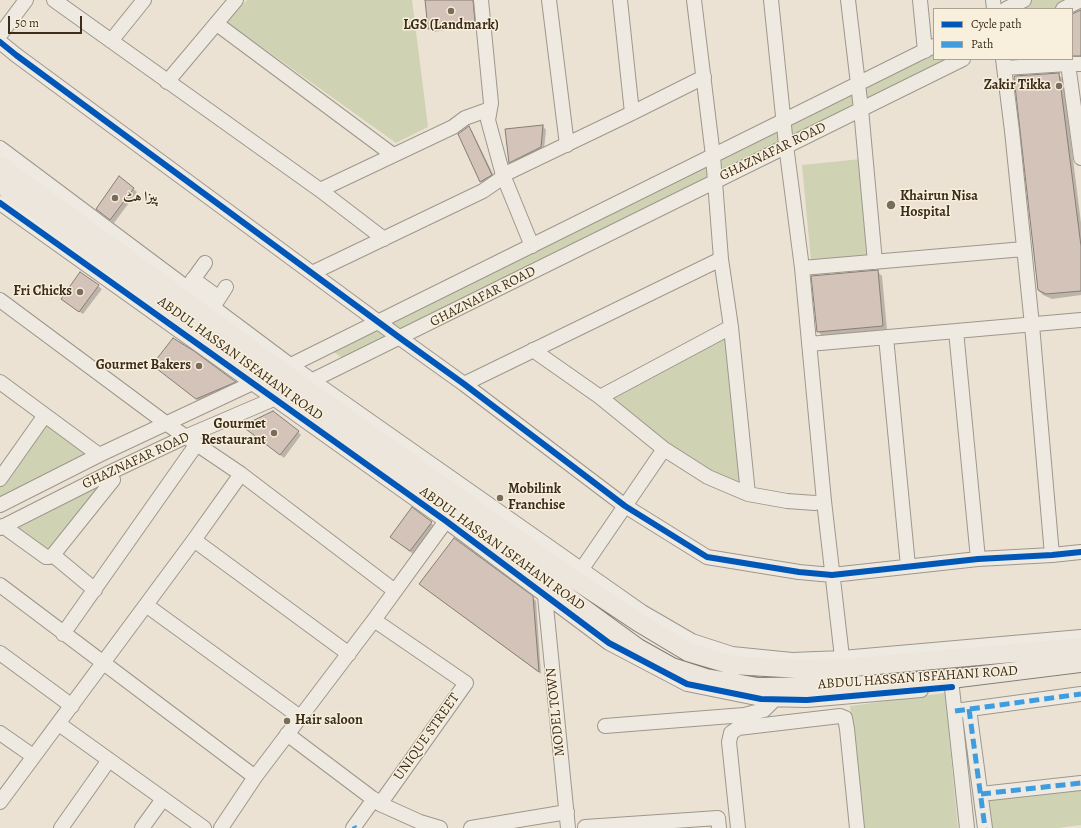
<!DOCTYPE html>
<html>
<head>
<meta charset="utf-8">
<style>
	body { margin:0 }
	#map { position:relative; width:1081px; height:828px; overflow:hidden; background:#ebe2d3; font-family:Alegreya,serif }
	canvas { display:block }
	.legend { position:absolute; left:933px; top:8px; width:140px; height:52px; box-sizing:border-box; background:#f8efdc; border:1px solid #ada18f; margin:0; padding:5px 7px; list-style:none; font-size:12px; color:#3c2d1b }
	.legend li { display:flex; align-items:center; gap:8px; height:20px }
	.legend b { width:20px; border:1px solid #ada18f }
	.scale { position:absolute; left:8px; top:16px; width:74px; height:18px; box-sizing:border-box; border:2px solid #3c2d1b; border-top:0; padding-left:5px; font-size:12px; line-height:14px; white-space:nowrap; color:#3c2d1b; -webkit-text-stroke:3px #f8efdc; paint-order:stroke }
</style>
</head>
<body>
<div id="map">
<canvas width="1081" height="828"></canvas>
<ul class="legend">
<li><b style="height:5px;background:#0057b8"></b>Cycle path</li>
<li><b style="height:5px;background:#3f9ddf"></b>Path</li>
</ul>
<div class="scale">50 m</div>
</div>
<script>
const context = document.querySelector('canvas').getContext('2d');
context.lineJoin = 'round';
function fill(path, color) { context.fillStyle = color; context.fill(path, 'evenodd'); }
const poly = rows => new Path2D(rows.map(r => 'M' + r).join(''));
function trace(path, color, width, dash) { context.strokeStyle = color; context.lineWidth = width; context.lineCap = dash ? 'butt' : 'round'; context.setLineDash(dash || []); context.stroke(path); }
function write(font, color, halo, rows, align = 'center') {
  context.font = font + ' Alegreya,Amiri,serif'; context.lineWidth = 3; context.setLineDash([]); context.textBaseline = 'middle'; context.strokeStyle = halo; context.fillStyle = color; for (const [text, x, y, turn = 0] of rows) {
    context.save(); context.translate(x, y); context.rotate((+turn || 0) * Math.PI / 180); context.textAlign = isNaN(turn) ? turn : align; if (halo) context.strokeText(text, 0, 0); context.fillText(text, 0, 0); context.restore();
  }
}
fill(poly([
	[247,0,412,0,428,127,396,143,227,22],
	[1030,0,1072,0,1054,9,1012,9],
	[934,48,934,59,955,59,349,363,327,347],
	[861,159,870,255,811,261,802,165],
	[731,327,748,494,708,477,600,397],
	[44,420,88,455,0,501,0,483],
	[111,480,47,554,12,531],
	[945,693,958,828,861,828,850,706],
	[1081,783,1081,825,1058,828,985,828,981,794]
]), '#cfd3b3');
fill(poly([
	[426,0,477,0,478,25,433,32,429,28],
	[1081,11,1081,60,1020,63,1016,59,1072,59,1072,15],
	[1058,74,1063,79,1081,223,1081,295,1052,299,1043,295,1038,290],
	[543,126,546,130,544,150,513,165,510,162,506,130],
	[469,128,472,131,495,178,485,185,481,182,459,134],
	[120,177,137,192,114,223,100,212],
	[877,271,882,276,887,330,822,336,818,331],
	[80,273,102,289,83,314,65,302],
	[158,369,235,382,239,386,201,403],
	[247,430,298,432,301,435,284,458],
	[431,523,434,526,413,554,391,537],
	[420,584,532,597,536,601,541,674]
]), '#0003');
const building = poly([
	[425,0,473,0,475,22,428,29,425,0],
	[1081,10,1081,56,1072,56,1072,14,1081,10],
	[1059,73,1081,246,1081,291,1046,294,1038,290,1014,77,1015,76,1059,73],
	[543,125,541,147,509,163,505,129,543,125],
	[469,126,492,175,480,182,458,134,469,126],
	[119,176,134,188,110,220,96,209,119,176],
	[878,270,883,326,817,332,811,276,878,270],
	[80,272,99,285,79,312,61,299,80,272],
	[173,338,194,351,236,382,196,399,152,365,173,338],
	[273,411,299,431,280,455,242,426,273,411],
	[412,507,432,522,410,551,390,537,412,507],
	[454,538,533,596,539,672,419,584,454,538]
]);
fill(building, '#d4c3b8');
trace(building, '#857e74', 1);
const minor = poly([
	[54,0,320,190,384,239],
	[481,0,491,103,488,120,503,175,532,246],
	[549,0,567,145],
	[620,0,632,113],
	[771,0,786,145,802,268,824,501,843,666],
	[848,0,861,109,875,262],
	[920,0,925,51],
	[993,0,994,9],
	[1006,9,1024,0],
	[1063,9,1081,0],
	[217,24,393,155],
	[0,35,26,0],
	[111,41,144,0],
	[0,42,16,55,400,338,464,384,625,506,707,557,799,572,832,575,978,559,1052,555,1081,552],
	[1003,59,1012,131,1032,325,1052,555],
	[1068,64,1081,64],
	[1004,68,1068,64,1077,129],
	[167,82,236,0],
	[1081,128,1077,129,1081,158],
	[0,148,290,365,642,612,692,641,732,654,792,660,842,658,1081,637],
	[320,190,453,127,465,118,490,109],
	[0,203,446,521,609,643,687,684,761,699,807,700,921,690],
	[802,268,1024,249],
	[312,273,483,191,499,180,503,175,632,113,704,77],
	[193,279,219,298],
	[182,295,205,263],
	[0,300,167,424,241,474,395,591],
	[208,315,226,287],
	[956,331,978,559],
	[886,337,908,566],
	[809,344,1081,320],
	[533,350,600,397,664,449,708,477,748,494,731,327,721,259,713,156,694,0],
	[283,369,934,46],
	[0,382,99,455],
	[305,384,963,59],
	[464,384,721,259],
	[600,397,731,327],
	[0,479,45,415],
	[748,494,787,501,815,503,824,501],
	[0,505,99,455,259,380],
	[3,526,46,557,49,557,53,555,113,480,109,473],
	[0,528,109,473,185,437,283,395],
	[194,540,349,654],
	[53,555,95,590],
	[577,576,664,449],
	[0,585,255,777],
	[545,596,568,828],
	[146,605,300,717],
	[374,620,466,683,380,804],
	[63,634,196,445],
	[0,653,72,706],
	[951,679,967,828],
	[969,709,985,828],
	[955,711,1081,694],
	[59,724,204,828],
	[605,726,744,715,764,710,775,699],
	[0,733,33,756],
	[287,734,380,804,420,822,440,828],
	[981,794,1081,783],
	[0,802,194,540,241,474],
	[585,827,718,818,719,828],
	[61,828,109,760],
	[142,828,163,799],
	[221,828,255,777,374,620,451,514],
	[353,828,374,799],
	[471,828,567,812],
	[738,828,729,742,731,733,738,728,840,716,845,718,847,729,857,828]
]);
const major = poly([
	[0,165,280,370,575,580,638,622,688,652,732,665,800,669,843,668,1081,647],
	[0,184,638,648,672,667,706,678,758,687,851,686,951,679,1081,663]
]);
trace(minor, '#9d978c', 16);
trace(major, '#857e74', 20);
trace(minor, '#eeeae2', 14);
trace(major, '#ece6dd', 18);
trace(poly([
	[969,709,985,828],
	[955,711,1081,694],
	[981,794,1081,783],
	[354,826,355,828]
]), '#3f9ddf', 5, [10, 5]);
trace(poly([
	[0,42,16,55,400,338,464,384,625,506,707,557,799,572,832,575,978,559,1052,555,1081,552],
	[0,203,446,521,609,643,687,684,761,699,807,700,952,687]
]), '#0057b8', 6);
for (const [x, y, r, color] of [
	[451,11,4,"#796c5b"],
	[1059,86,4,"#796c5b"],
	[115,198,4,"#796c5b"],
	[891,205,5,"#796c5b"],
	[80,292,4,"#796c5b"],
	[199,366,4,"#796c5b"],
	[274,433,4,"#796c5b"],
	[500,498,4,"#796c5b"],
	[287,721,4,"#796c5b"]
]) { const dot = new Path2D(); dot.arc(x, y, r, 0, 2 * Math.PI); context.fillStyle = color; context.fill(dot); trace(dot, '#f8efdc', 1.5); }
write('bold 14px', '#3c2d1b', '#f8efdc', [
	["LGS (Landmark)",451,26,"center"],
	["Zakir Tikka",1051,86],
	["Khairun Nisa",900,197,"left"],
	["Hospital",900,213,"left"],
	["پیزا ہٹ",123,198,"left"],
	["Fri Chicks",72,292],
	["Gourmet Bakers",191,366],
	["Gourmet",266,425],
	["Restaurant",266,441],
	["Mobilink",508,490,"left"],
	["Franchise",508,506,"left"],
	["Hair saloon",295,721,"left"]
], 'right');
write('14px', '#3c2d1b', '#f8efdc', [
	["GHAZNAFAR ROAD",773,152,-26],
	["GHAZNAFAR ROAD",483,297,-27],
	["ABDUL HASSAN ISFAHANI ROAD",240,359,36],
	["GHAZNAFAR ROAD",136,461,-25],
	["ABDUL HASSAN ISFAHANI ROAD",502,549,36],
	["ABDUL HASSAN ISFAHANI ROAD",918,678,-4],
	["MODEL TOWN",556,712,-96],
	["UNIQUE STREET",427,737,-55]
]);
</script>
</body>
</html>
